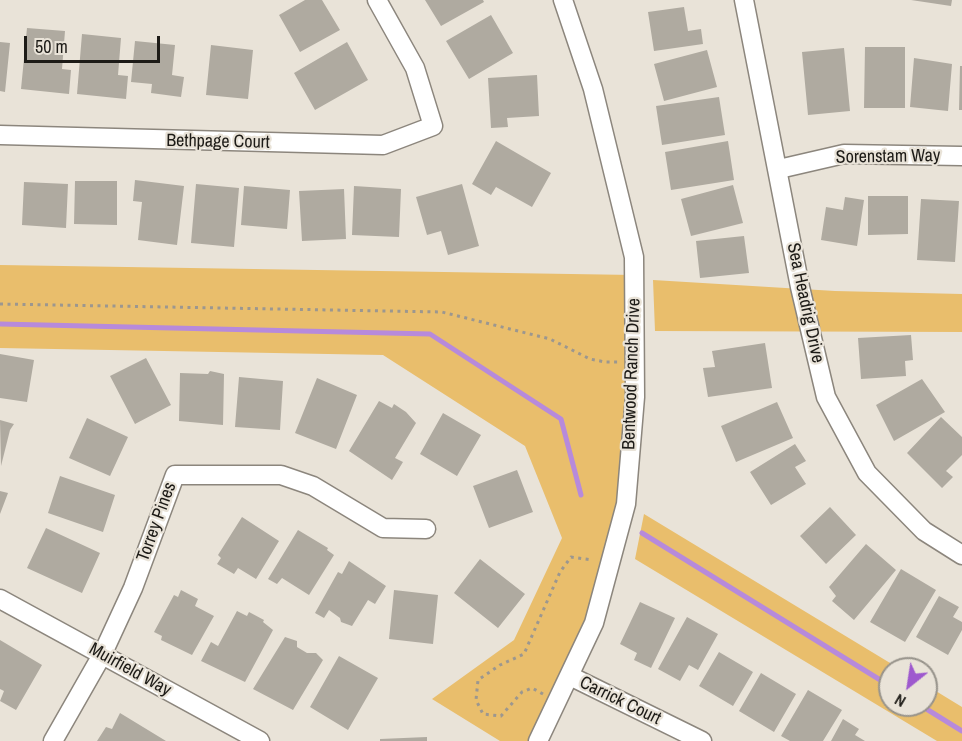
<!DOCTYPE html>
<html>
<head>
<meta charset="utf-8">
<style>
	body { margin:0 }
	#map { position:relative; width:962px; height:741px; overflow:hidden; background:#e9e3d8; font-family:"Archivo Narrow",sans-serif }
	canvas { display:block }
	.north { position:absolute; left:878px; top:657px; width:60px; height:60px; box-sizing:border-box; background:#e9e3d8; border:2px solid #97938b; border-radius:50%; rotate:210deg; font-size:16px; font-weight:700; line-height:24px; text-align:center; color:#1d1b17 }
	.north::after { content:''; display:block; margin:auto; width:21px; height:27px; background:#9e59ce; clip-path:polygon(50% 0,100% 100%,50% 72%,0 100%) }
	.scale { position:absolute; left:24px; top:36px; width:136px; height:27px; box-sizing:border-box; border:3px solid #1d1b17; border-top:0; padding-left:8px; font-size:18px; line-height:21px; white-space:nowrap; color:#1d1b17; -webkit-text-stroke:4px #e9e3d8; paint-order:stroke }
</style>
</head>
<body>
<div id="map">
<canvas width="962" height="741"></canvas>
<div class="north">N</div>
<div class="scale">50 m</div>
</div>
<script>
const context = document.querySelector('canvas').getContext('2d');
context.lineJoin = 'round';
function fill(path, color) { context.fillStyle = color; context.fill(path, 'evenodd'); }
const poly = rows => new Path2D(rows.map(r => 'M' + r).join(''));
function trace(path, color, width, dash) { context.strokeStyle = color; context.lineWidth = width; context.lineCap = dash ? 'butt' : 'round'; context.setLineDash(dash || []); context.stroke(path); }
function write(font, color, halo, rows, align = 'center') {
  context.font = font + ' "Archivo Narrow",sans-serif'; context.lineWidth = 4.5; context.setLineDash([]); context.textBaseline = 'middle'; context.strokeStyle = halo; context.fillStyle = color; for (const [text, x, y, turn = 0] of rows) {
    context.save(); context.translate(x, y); context.rotate((+turn || 0) * Math.PI / 180); context.textAlign = isNaN(turn) ? turn : align; if (halo) context.strokeText(text, 0, 0); context.fillText(text, 0, 0); context.restore();
  }
}
fill(poly([
	[0,265,634,275,626,504,594,623,538,741,500,741,432,699,514,640,562,538,525,446,383,355,0,348],
	[653,280,835,291,962,294,962,332,655,331],
	[644,514,900,669,890,669,890,705,926,705,926,685,962,707,962,741,937,741,635,559]
]), '#e9be6c');
trace(poly([
	[0,324,430,334,561,419,581,495],
	[642,533,890,686],
	[920,705,962,731]
]), '#b78adb', 5);
fill(poly([
	[305,0,322,0,340,30,300,52,279,15],
	[425,0,483,0,484,2,441,26],
	[911,0,952,0,951,6],
	[684,7,688,31,701,29,703,44,654,51,648,12],
	[491,15,513,53,469,79,446,41],
	[27,28,65,31,62,69,71,70,69,94,21,89],
	[82,34,121,38,118,75,128,76,126,99,77,94],
	[135,41,175,45,172,75,184,77,181,97,151,93,152,84,131,82],
	[0,42,10,43,5,92,0,91],
	[347,42,368,80,315,110,294,73],
	[211,45,253,50,248,99,206,95],
	[865,47,905,47,905,108,864,108],
	[844,48,850,111,808,115,802,52],
	[707,50,717,87,664,101,654,64],
	[914,58,952,64,948,111,910,107],
	[960,66,962,66,962,110,959,110],
	[537,75,539,116,507,118,508,127,491,128,488,78],
	[719,97,725,135,662,145,656,106],
	[496,141,551,173,532,207,496,187,491,195,472,184],
	[728,141,734,180,671,190,665,152],
	[135,180,184,186,177,245,138,240,142,202,133,201],
	[75,181,117,181,117,225,74,224],
	[24,182,68,184,66,228,22,225],
	[196,184,239,188,234,247,191,243],
	[462,184,479,246,448,255,441,231,427,235,416,197],
	[733,185,743,223,691,236,681,199],
	[244,186,290,190,287,229,241,225],
	[354,186,401,189,399,237,352,235],
	[344,189,346,239,302,241,299,191],
	[868,196,908,196,908,234,868,235],
	[845,197,864,200,857,246,821,240,826,207,843,210],
	[921,199,959,201,955,262,917,260],
	[744,236,749,273,700,278,696,241],
	[911,335,913,360,905,361,906,376,861,379,858,338],
	[765,343,772,388,708,397,703,368,715,367,712,351],
	[0,354,34,360,27,402,0,398],
	[146,358,171,405,135,424,110,376],
	[210,371,224,374,223,425,179,421,180,373,208,374],
	[239,377,283,381,280,430,235,427],
	[317,378,357,395,336,449,295,433],
	[922,379,945,412,894,441,876,405],
	[379,401,392,408,394,404,406,412,416,423,395,458,403,462,392,480,349,451],
	[777,402,793,438,736,462,721,426],
	[443,413,481,435,457,476,420,454],
	[941,417,962,437,962,455,946,471,953,477,942,488,907,453],
	[87,418,128,437,110,476,69,458],
	[0,420,14,424,10,430,1,466],
	[795,444,806,461,795,467,806,484,771,505,750,472],
	[517,470,533,512,489,528,473,486],
	[60,476,115,495,103,532,48,513],
	[0,491,8,493,0,514],
	[830,507,856,535,826,564,800,536],
	[242,517,279,541,256,579,238,568,234,574,217,564,221,558,218,555],
	[46,528,100,553,82,593,27,568],
	[298,530,328,548,327,550,334,555,309,595,282,578,277,584,268,579],
	[866,544,896,570,854,620,832,601,836,596,829,587],
	[480,559,525,594,498,628,454,593],
	[349,561,386,586,375,604,368,600,352,626,341,622,340,618,329,610,324,618,315,613,338,572,342,574],
	[901,569,936,590,905,642,870,622],
	[181,590,198,599,195,606,214,616,192,655,161,640,162,636,154,632,174,595,178,597],
	[394,590,438,595,433,644,389,639],
	[939,596,959,607,953,617,962,622,962,630,948,655,916,637],
	[640,602,675,618,651,668,634,660,637,653,620,644],
	[237,611,247,616,249,612,264,620,263,622,273,630,245,682,201,661,211,642,218,646],
	[687,617,718,634,698,670,689,665,680,681,658,669],
	[285,637,297,641,297,647,307,653,316,653,323,660,293,710,253,689],
	[0,640,42,665,16,710,0,701,4,691,0,689],
	[719,652,753,672,733,706,699,686],
	[339,656,378,678,348,730,310,707],
	[761,673,796,694,774,732,739,711],
	[808,690,842,710,823,741,790,741,781,736],
	[120,713,166,741,97,741,106,727,112,729],
	[843,719,859,729,855,735,865,741,831,741],
	[427,737,427,741,380,741,380,739]
]), '#afaaa0');
const minor = poly([
	[744,0,800,287,826,397,867,473,924,531,962,555],
	[0,135,383,145,433,126,415,68,377,0],
	[779,169,844,154,962,156],
	[0,599,260,741],
	[570,676,702,741],
	[53,741,102,655,133,588,175,475,281,475,313,486,383,528,426,529],
	[538,741,594,623,626,504,635,397,634,257,593,89,563,0]
]);
trace(minor, '#8c867d', 21);
trace(poly([
	[0,304,442,312,550,339,590,359,605,362,618,362],
	[543,694,532,688,522,692,501,716,483,714,476,700,478,680,500,665,524,654,560,572,571,557,592,560]
]), '#9c978f', 3, [3, 4.5]);
trace(minor, '#fff', 18);
write('18px', '#1d1b17', '#e9e3d8', [
	["Bethpage Court",218,142,1],
	["Sorenstam Way",888,157,-1],
	["Sea Headrig Drive",805,303,78],
	["Bentwood Ranch Drive",632,374,-88],
	["Torrey Pines",157,522,-70],
	["Muirfield Way",130,670,29],
	["Carrick Court",620,701,26]
]);
</script>
</body>
</html>
